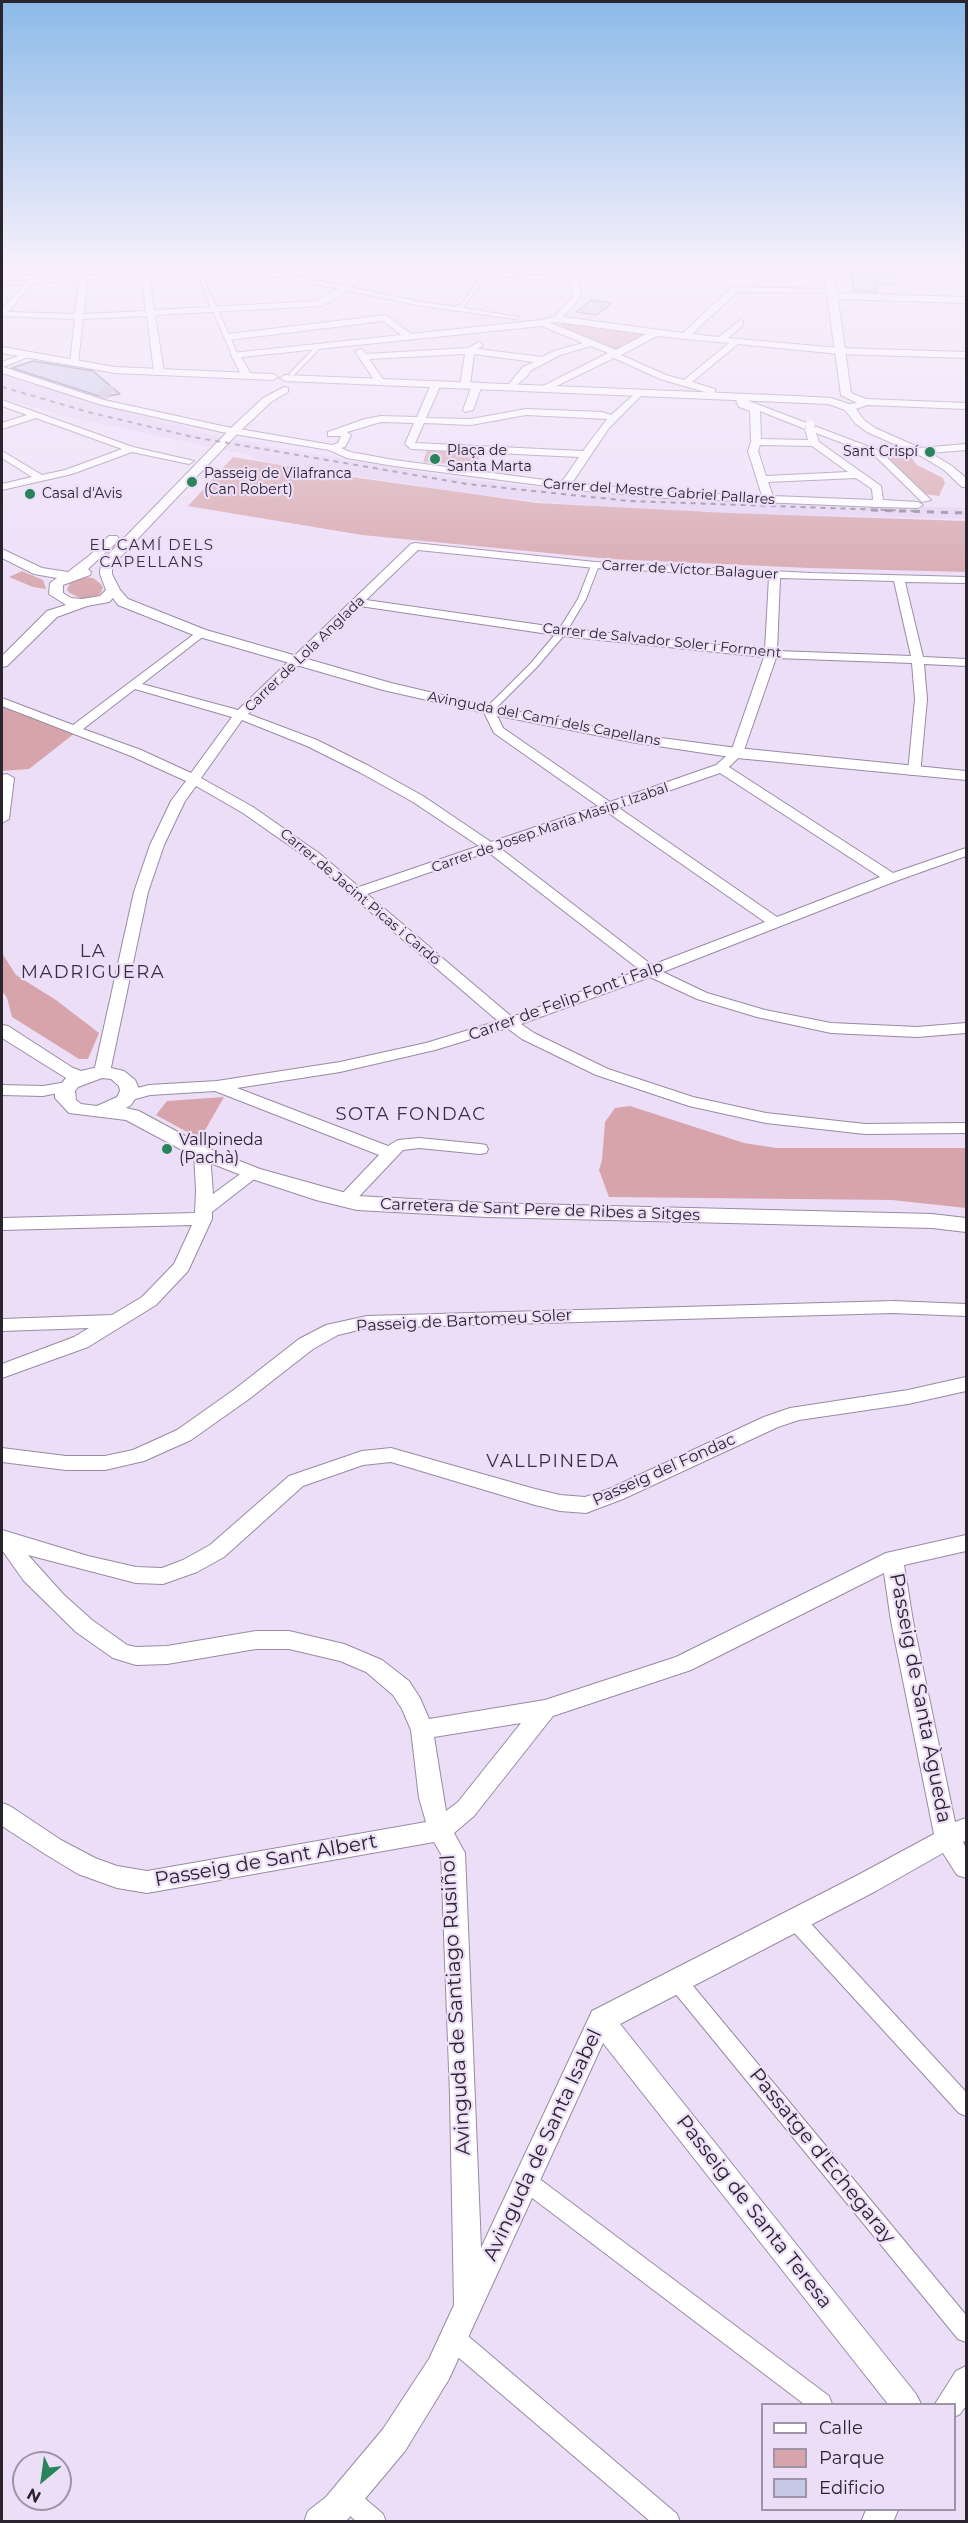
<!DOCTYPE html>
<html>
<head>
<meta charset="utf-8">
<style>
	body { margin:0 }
	#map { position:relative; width:968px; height:2523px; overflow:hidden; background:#eddef8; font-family:Montserrat,sans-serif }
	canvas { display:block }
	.frame { position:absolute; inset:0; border:3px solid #29242d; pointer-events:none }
	.legend { position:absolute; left:761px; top:2403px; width:195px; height:108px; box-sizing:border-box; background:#eddef8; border:2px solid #9f94a7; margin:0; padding:8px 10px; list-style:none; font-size:18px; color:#29242d }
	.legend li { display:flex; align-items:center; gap:12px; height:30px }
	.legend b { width:30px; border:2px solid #9f94a7 }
	.north { position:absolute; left:12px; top:2451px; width:60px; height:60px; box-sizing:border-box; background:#eddef8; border:2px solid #9f94a7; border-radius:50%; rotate:209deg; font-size:16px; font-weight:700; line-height:24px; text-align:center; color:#29242d }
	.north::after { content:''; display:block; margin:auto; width:21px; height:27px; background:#27845b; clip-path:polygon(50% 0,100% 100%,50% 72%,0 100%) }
</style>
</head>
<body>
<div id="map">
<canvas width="968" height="2523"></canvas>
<div class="frame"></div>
<ul class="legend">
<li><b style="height:8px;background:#fff"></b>Calle</li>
<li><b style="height:16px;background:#d6a4aa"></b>Parque</li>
<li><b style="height:16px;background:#c6c9e5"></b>Edificio</li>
</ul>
<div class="north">N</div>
</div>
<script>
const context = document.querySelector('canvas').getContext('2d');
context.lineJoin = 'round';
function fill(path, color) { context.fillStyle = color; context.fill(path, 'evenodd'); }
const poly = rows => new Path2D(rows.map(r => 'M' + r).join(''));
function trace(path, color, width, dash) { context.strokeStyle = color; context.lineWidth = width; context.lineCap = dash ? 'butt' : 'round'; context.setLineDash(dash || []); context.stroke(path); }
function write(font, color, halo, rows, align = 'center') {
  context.font = font + ' Montserrat,sans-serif'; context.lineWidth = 4.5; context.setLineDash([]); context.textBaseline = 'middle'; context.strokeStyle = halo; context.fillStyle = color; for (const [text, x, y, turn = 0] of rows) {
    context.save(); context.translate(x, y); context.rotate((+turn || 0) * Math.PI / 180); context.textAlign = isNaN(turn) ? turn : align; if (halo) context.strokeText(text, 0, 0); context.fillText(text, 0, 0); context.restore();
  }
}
fill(poly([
	[2,376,136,412,168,424,177,423,198,432,268,446,464,479,599,494,774,503,966,508,966,519,768,514,765,520,599,508,591,505,551,503,451,491,256,460,250,455,67,417,2,398]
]), '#e4d1f2');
fill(poly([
	[567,322,649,334,620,352,553,326],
	[427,450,480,453,477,466,423,462],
	[897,452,911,457,917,465,943,478,945,483,939,496,926,494,884,454],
	[233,457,359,478,537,503,728,513,966,521,966,572,810,568,610,559,362,535,188,506],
	[22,571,43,580,46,589,33,587,9,577],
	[83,577,93,578,101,584,103,588,100,594,96,597,82,599,70,593,67,590,71,581],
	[2,706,75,733,29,769,2,771],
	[2,953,16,975,56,1000,99,1033,88,1059,79,1059,12,1017,7,998,2,991],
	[224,1097,200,1139,156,1115,167,1101],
	[630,1106,744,1143,776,1148,966,1148,966,1208,892,1200,609,1197,599,1170,602,1160,605,1122,615,1108]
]), '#d6a4aa');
const building = poly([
	[850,265,891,265,895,285,876,284,877,292,854,291,850,265],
	[591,300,612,303,597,315,576,312,591,300],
	[33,361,93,371,120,394,102,397,12,368,33,361]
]);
fill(building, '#c6c9e5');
trace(building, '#7b7d97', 1.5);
trace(poly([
	[100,397,112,392,103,387]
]), '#c6b9cf', 9, [9, 4.5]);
const pedestrian = poly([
	[367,265,484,272,489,267,492,269,490,272,509,274,507,277,487,275,463,308,519,317,516,319,422,306,281,277,237,273,201,273,238,355,235,357,232,355,198,276,193,273,165,273,2,286,2,282,187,269,190,267,195,269,237,269,281,273,422,302,456,307,462,303,482,275,367,265],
	[316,346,321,347,294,375,290,375,290,373,316,346],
	[592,563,599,565,586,599,565,634,537,667,492,712,486,712,486,708,531,663,558,631,578,599,592,563],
	[795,1912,802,1914,966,2092,966,2116,959,2113,788,1926,786,1920,788,1914,795,1912],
	[677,1972,684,1975,966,2315,966,2342,958,2339,670,1987,668,1981,670,1975,677,1972],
	[526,2171,533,2174,829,2396,832,2404,804,2404,519,2188,516,2181,519,2174,526,2171],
	[453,2327,461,2330,677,2514,680,2522,651,2522,445,2346,442,2338,445,2330,453,2327],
	[347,2487,355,2490,383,2514,386,2522,357,2522,339,2506,336,2498,339,2490,347,2487]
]);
const minor = poly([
	[244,265,254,265,240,273,233,271,244,265],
	[294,265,304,265,284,277,277,275,294,265],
	[366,265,375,265,350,289,322,306,155,315,164,372,159,375,154,372,147,316,83,319,78,363,74,366,70,363,75,319,2,316,2,309,29,280,33,282,8,312,75,314,80,278,84,276,88,278,84,314,146,311,141,273,145,271,149,273,154,310,317,301,344,285,366,265],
	[563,265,829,268,832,268,832,272,573,268,578,280,581,297,563,317,683,333,732,287,832,289,835,289,835,293,737,292,692,334,719,337,740,320,743,321,743,325,728,338,839,348,966,352,966,358,839,354,738,344,692,382,715,389,715,393,712,394,660,379,614,358,546,391,543,390,543,386,608,353,591,346,560,355,530,371,527,376,511,390,506,387,508,385,523,367,534,362,474,354,470,385,465,388,460,385,465,354,369,359,384,381,379,384,376,383,355,351,362,349,366,354,468,348,479,342,483,345,478,349,542,357,554,351,583,343,542,326,241,357,252,376,247,379,242,376,231,355,232,353,401,335,384,321,229,340,225,337,229,334,386,315,411,334,542,320,554,317,573,297,570,282,507,277,503,275,507,273,569,277,563,265],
	[557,322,646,334,616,350,551,323,557,322],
	[657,336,685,339,729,343,684,380,666,375,621,355,657,336],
	[27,353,34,355,3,367,104,400,222,426,332,445,338,443,341,436,328,436,328,432,365,419,381,416,417,417,431,384,436,381,441,384,426,418,471,419,526,409,602,412,611,415,639,390,642,391,642,395,609,428,572,483,667,492,762,496,748,451,751,442,750,411,739,407,736,401,741,398,880,451,931,500,922,502,874,455,816,433,819,442,881,486,883,500,918,502,923,505,918,508,878,507,667,498,585,491,394,466,347,458,329,450,222,432,102,405,2,373,2,362,27,353],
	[760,411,805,429,808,440,761,439,760,411],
	[526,415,607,419,583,451,415,443,424,423,471,425,526,415],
	[381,422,414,423,405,444,411,449,579,457,564,479,560,482,394,460,350,452,341,448,345,447,351,435,347,432,381,422],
	[760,445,812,446,848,472,766,476,758,451,760,445],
	[856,478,872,489,873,500,773,496,768,482,856,478],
	[477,382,482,385,473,410,465,412,463,410,472,385,477,382],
	[2,400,133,447,194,461,189,464,132,452,72,474,2,490,2,484,32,477,2,458,2,451,42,475,65,470,122,449,36,418,2,429,2,423,27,415,2,406,2,400],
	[966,444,966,450,919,454,914,451,919,448,966,444],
	[415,543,595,562,811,573,966,577,966,583,905,582,923,657,966,659,966,666,924,664,927,699,920,775,910,775,908,772,915,699,912,663,776,658,743,753,729,767,893,873,966,848,966,856,896,881,663,972,707,993,765,1010,831,1023,917,1027,966,1023,966,1033,917,1037,831,1033,757,1017,697,999,650,977,521,1024,534,1033,608,1069,693,1097,766,1113,865,1124,966,1123,966,1133,865,1134,766,1123,689,1106,596,1075,522,1039,507,1028,435,1050,340,1072,237,1088,388,1146,398,1140,419,1138,480,1144,486,1145,488,1149,486,1153,480,1154,419,1148,403,1150,351,1205,339,1205,336,1201,339,1197,379,1155,215,1091,150,1095,128,1101,120,1096,122,1092,149,1085,217,1081,340,1062,426,1043,498,1021,310,860,243,813,196,786,185,801,164,845,148,892,110,1072,108,1075,96,1075,94,1072,134,892,150,845,171,801,186,781,131,756,2,706,2,698,73,725,201,629,207,633,205,635,142,684,238,710,411,544,415,543],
	[418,550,595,568,769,577,765,650,562,628,366,600,418,550],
	[780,578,894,581,911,656,777,651,780,578],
	[360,606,562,636,764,657,731,752,716,765,610,802,503,728,493,707,485,707,483,710,494,733,598,806,491,842,423,796,369,766,317,740,248,714,360,606],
	[135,689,232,717,191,773,141,750,83,729,135,689],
	[242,720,307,746,359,772,413,802,479,846,359,887,320,854,253,807,201,778,242,720],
	[720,773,880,877,777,917,619,808,720,773],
	[607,812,765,922,652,965,500,848,607,812],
	[488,852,640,970,512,1017,367,894,488,852],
	[7,774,14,778,9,819,2,823,2,775,7,774],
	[67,1082,75,1087,73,1090,43,1096,2,1095,2,1085,43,1086,67,1082],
	[202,1148,208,1149,210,1153,213,1194,247,1169,259,1169,262,1173,212,1212,212,1219,188,1271,156,1305,88,1347,2,1378,2,1364,74,1337,89,1328,2,1331,2,1319,112,1315,142,1297,174,1264,192,1225,2,1230,2,1218,195,1213,196,1190,194,1153,196,1149,202,1148],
	[893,1301,966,1304,966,1316,893,1313,367,1328,338,1335,313,1349,249,1399,191,1440,144,1461,105,1470,66,1470,2,1462,2,1448,66,1456,105,1456,133,1450,177,1430,235,1389,299,1339,326,1325,367,1316,893,1301],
	[966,1377,966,1391,908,1404,799,1420,778,1427,623,1499,586,1513,560,1511,535,1505,391,1462,363,1465,303,1486,224,1557,197,1572,163,1584,136,1583,28,1555,64,1595,92,1620,127,1645,136,1647,167,1646,256,1631,289,1631,344,1644,382,1660,409,1681,420,1698,429,1719,545,1700,676,1657,886,1553,966,1535,966,1551,904,1565,913,1621,955,1822,966,1818,966,1840,963,1842,966,1848,966,1878,957,1875,943,1853,876,1891,620,2024,916,2394,921,2404,888,2404,603,2043,449,2379,405,2451,348,2519,344,2522,304,2522,308,2511,326,2497,383,2429,429,2359,454,2305,450,2096,441,1854,434,1842,147,1893,117,1888,78,1874,45,1854,2,1826,2,1803,10,1806,61,1840,95,1858,117,1866,147,1871,426,1822,419,1798,411,1730,402,1709,393,1695,366,1672,340,1661,289,1649,256,1649,167,1664,136,1665,113,1658,76,1632,24,1581,2,1550,2,1530,88,1556,136,1567,162,1568,183,1560,210,1545,289,1476,362,1451,391,1448,535,1489,560,1495,585,1497,609,1489,764,1417,790,1408,908,1390,966,1377],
	[884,1573,891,1621,934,1834,858,1875,592,2011,481,2248,465,1853,454,1833,474,1816,553,1716,691,1670,884,1573],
	[521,1723,458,1802,446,1811,434,1737,521,1723],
	[966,2366,966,2406,960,2414,954,2417,954,2404,935,2404,956,2371,966,2366],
	[866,2510,898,2510,893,2522,861,2522,866,2510]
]);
const tertiary = poly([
	[823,265,833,265,837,293,966,297,966,303,838,299,851,393,866,399,966,403,966,409,867,405,856,409,864,420,875,428,929,452,952,466,966,478,966,487,962,487,944,470,921,456,867,432,856,424,845,410,828,404,285,381,280,378,285,375,796,396,831,398,849,404,857,403,841,395,823,265],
	[2,347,115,367,273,374,278,377,273,380,115,373,2,353,2,347],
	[284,387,288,388,288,392,271,402,238,433,112,566,112,574,120,590,128,599,206,630,391,683,489,706,631,734,737,748,966,771,966,780,737,758,631,742,489,714,383,690,196,636,118,605,113,598,109,602,87,606,57,617,7,666,2,667,2,656,47,611,66,605,49,594,50,583,57,578,34,574,2,558,2,549,42,568,68,572,90,555,109,536,117,536,119,539,117,542,88,569,91,572,90,575,63,585,63,593,71,598,82,599,100,596,106,590,100,574,101,562,230,429,263,398,284,387],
	[2,1025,8,1026,73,1068,81,1071,102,1066,124,1071,135,1080,140,1091,131,1105,126,1108,139,1111,209,1149,260,1169,357,1196,487,1203,932,1214,966,1218,966,1232,932,1228,487,1217,357,1210,316,1200,246,1177,195,1157,126,1120,69,1113,55,1098,55,1091,66,1078,2,1038,2,1025],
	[102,1078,111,1079,119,1086,120,1091,117,1097,97,1106,81,1104,76,1100,75,1091,78,1087,102,1078]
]);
trace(pedestrian, '#988aa3', 2);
trace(minor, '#988aa3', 2);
trace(tertiary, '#988aa3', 2);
fill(pedestrian, '#fff');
fill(minor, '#fff');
fill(tertiary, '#fff');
trace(poly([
	[2,387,92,413,193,437,467,484,629,501,914,511]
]), '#887f90', 2, [5, 5]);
trace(poly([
	[871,510,966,513]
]), '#887f90', 3, [7, 7]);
const minorBridge = poly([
	[810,425,810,429]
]);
trace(minorBridge, '#988aa3', 10, []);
trace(minorBridge, '#fff', 9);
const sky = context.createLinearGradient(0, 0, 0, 618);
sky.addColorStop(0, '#8bbae8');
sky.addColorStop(0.43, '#f7f0fc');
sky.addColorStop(1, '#f7f0fc00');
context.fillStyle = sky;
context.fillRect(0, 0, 968, 618);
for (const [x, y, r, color] of [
	[930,452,6,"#27845b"],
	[435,459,6,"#27845b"],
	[192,482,6,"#27845b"],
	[30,494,6,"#27845b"],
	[167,1149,6,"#27845b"]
]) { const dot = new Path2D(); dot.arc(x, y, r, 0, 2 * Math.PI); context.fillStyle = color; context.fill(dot); trace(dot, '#eddef8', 2); }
write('14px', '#29242d', '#eddef8', [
	["Plaça de",447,451],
	["Santa Marta",447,467],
	["Sant Crispí",918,452,"right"],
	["Passeig de Vilafranca",204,474],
	["(Can Robert)",204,490],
	["Casal d'Avis",42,494]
], 'left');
write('14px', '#29242d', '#eddef8', [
	["Carrer del Mestre Gabriel Pallares",659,492,4],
	["Carrer de Víctor Balaguer",690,570,3],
	["Carrer de Salvador Soler i Forment",662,641,6],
	["Carrer de Lola Anglada",305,654,-44],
	["Avinguda del Camí dels Capellans",544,719,11],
	["Carrer de Josep Maria Masip i Izabal",550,828,-19],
	["Carrer de Jacint Picas i Cardó",360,897,40]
]);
context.letterSpacing = '1.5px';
write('15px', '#3a2e42', '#eddef8', [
	["EL CAMÍ DELS",152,546],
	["CAPELLANS",152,563]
]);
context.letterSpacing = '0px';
write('16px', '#29242d', '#eddef8', [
	["Carrer de Felip Font i Falp",566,1001,-20],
	["Carretera de Sant Pere de Ribes a Sitges",540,1210,2],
	["Passeig de Bartomeu Soler",464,1321,-3],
	["Passeig del Fondac",664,1470,-24]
]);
write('16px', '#29242d', '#eddef8', [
	["Vallpineda",179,1140],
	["(Pachà)",179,1158]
], 'left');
context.letterSpacing = '1.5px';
write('18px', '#3a2e42', '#eddef8', [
	["LA",93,952],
	["MADRIGUERA",93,973],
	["SOTA FONDAC",411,1115],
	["VALLPINEDA",553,1462]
]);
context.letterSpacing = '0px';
write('20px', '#29242d', '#eddef8', [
	["Passeig de Santa Àgueda",920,1698,79],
	["Passeig de Sant Albert",266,1861,-10],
	["Avinguda de Santiago Rusiñol",456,2005,-93],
	["Avinguda de Santa Isabel",543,2145,-65],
	["Passatge d'Echegaray",822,2156,51],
	["Passeig de Santa Teresa",754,2212,52]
]);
</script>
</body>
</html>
